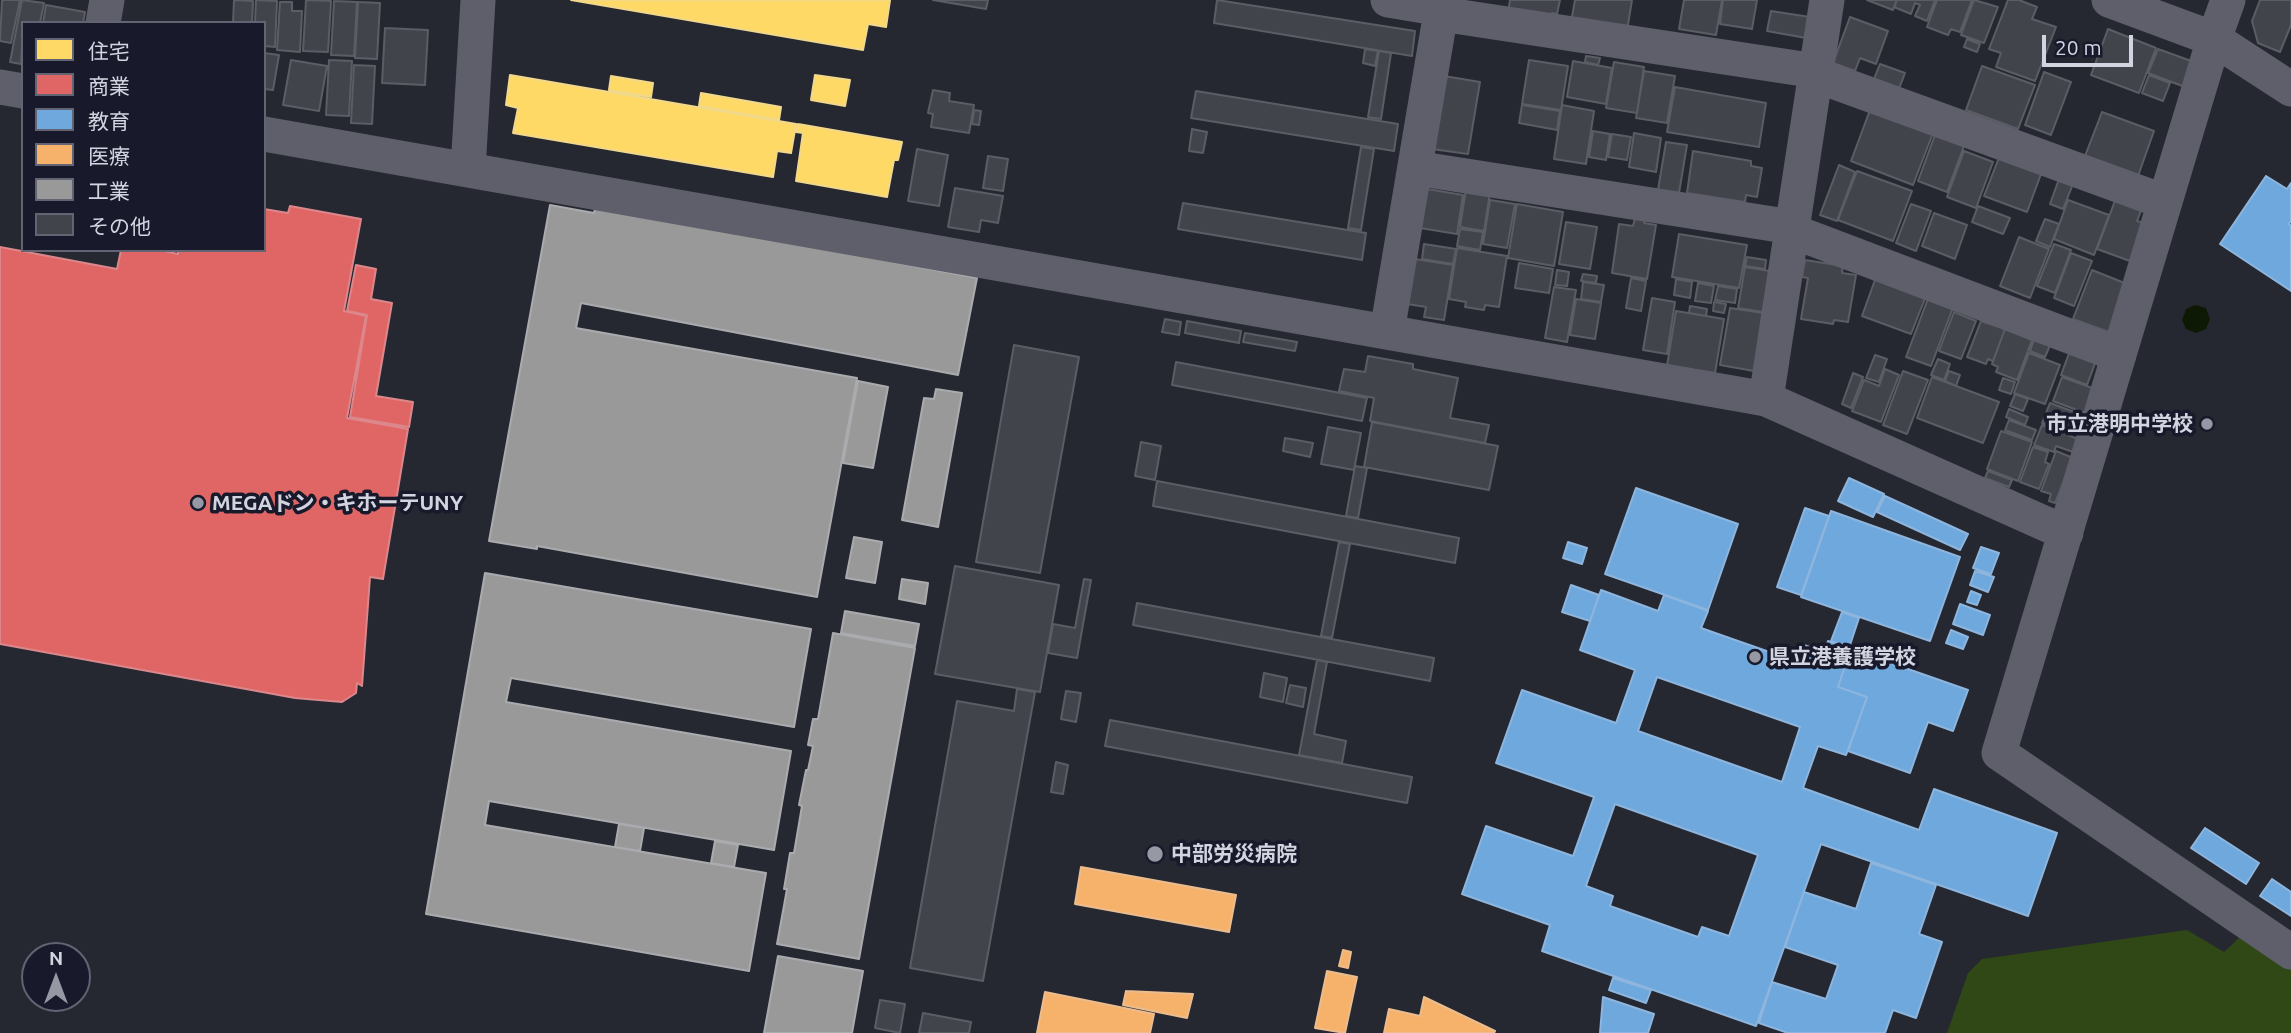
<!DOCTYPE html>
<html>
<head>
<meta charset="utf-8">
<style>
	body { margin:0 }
	#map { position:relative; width:2291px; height:1033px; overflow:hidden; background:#262831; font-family:Ubuntu,"Noto Sans JP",sans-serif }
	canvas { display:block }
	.legend { position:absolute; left:21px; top:21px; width:245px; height:231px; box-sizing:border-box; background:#181a2c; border:2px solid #626474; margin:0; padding:9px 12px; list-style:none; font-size:21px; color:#d2d4e0 }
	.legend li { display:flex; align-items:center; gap:14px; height:35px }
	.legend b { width:35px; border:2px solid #626474 }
	.north { position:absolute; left:21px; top:942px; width:70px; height:70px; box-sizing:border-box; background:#181a2c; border:2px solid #626474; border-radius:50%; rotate:0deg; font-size:19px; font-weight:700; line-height:28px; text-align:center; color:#d2d4e0 }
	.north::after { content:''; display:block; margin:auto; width:24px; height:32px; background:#9698a3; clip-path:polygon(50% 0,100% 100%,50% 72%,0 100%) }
	.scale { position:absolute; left:2042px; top:35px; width:91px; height:32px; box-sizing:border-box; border:4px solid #d2d4e0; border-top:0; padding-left:9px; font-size:21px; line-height:24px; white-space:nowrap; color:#d2d4e0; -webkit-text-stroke:5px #181a2c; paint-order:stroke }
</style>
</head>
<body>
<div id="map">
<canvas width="2291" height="1033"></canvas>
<ul class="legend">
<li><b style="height:19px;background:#ffd966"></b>住宅</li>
<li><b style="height:19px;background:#e06666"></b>商業</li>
<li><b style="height:19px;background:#6fa8dc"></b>教育</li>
<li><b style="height:19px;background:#f6b26b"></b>医療</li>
<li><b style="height:19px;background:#999"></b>工業</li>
<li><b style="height:19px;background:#42444c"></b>その他</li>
</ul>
<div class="north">N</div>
<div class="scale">20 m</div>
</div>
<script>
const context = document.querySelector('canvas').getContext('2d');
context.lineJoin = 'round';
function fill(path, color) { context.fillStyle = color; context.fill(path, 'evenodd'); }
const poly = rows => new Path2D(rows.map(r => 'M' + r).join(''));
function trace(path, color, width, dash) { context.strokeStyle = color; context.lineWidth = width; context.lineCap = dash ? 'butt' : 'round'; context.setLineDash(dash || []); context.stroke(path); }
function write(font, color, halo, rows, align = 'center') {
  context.font = font + ' Ubuntu,"Noto Sans JP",sans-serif'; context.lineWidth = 7; context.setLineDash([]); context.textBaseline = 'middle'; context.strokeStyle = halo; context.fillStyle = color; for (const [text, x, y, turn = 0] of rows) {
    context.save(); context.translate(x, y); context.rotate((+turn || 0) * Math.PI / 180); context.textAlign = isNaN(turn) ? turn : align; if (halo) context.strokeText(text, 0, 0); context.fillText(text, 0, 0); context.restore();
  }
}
fill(poly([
	[2187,930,2224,952,2243,934,2291,965,2291,1033,1947,1033,1968,973,1982,959]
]), '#304716');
fill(poly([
	[2195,305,2206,308,2210,319,2206,329,2196,333,2186,329,2182,320,2186,309]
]), '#0e1905');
const homes = poly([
	[571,0,890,0,886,27,868,24,863,50,571,0],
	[510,75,796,124,791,153,777,151,773,177,513,133,518,108,506,105,510,75],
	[815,75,850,80,845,106,811,100,815,75],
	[611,76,653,83,651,97,609,90,611,76],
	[701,93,781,107,779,120,699,106,701,93],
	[798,124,902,142,898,160,894,160,887,197,796,181,803,133,796,132,798,124]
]);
fill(homes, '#ffd966');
trace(homes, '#f2d88b', 2);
const shops = poly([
	[290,206,361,219,344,311,366,316,347,418,408,429,383,579,370,577,362,686,357,683,356,693,342,702,295,698,0,644,0,247,117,269,121,250,160,250,178,254,178,250,264,250,264,209,288,213,290,206],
	[356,265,376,269,371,299,392,303,376,396,413,402,409,427,350,417,367,315,347,311,356,265]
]);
fill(shops, '#e06666');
trace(shops, '#dc878b', 2);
const schools = poly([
	[2266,176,2287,189,2291,183,2291,221,2289,224,2291,226,2291,291,2220,244,2266,176],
	[1849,478,1884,494,1873,517,1838,501,1849,478],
	[1636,488,1738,524,1708,610,1605,574,1636,488],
	[1885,496,1968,534,1960,550,1877,512,1885,496],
	[1805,508,1829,516,1801,595,1777,587,1805,508],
	[1831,511,1960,557,1930,641,1801,597,1831,511],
	[1568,542,1587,548,1582,564,1563,558,1568,542],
	[1981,547,1999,553,1991,574,1973,568,1981,547],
	[1975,571,1994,577,1988,592,1970,585,1975,571],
	[1571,585,1599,595,1590,621,1562,612,1571,585],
	[1601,590,1658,611,1664,595,1708,611,1701,628,1795,661,1801,644,1847,660,1838,687,1867,697,1846,755,1818,746,1803,788,1919,830,1934,789,2057,833,2028,916,1821,844,1756,1026,1542,951,1550,925,1462,894,1486,826,1573,856,1594,797,1496,763,1522,690,1616,723,1635,670,1580,650,1601,590],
	[1657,677,1800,727,1782,782,1638,731,1657,677],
	[1615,804,1758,855,1729,936,1702,927,1698,937,1610,906,1613,896,1586,886,1615,804],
	[1971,591,1981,595,1977,605,1967,602,1971,591],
	[1960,604,1990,615,1983,635,1953,624,1960,604],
	[1842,612,1859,618,1849,648,1831,641,1842,612],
	[1951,630,1968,637,1963,649,1946,643,1951,630],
	[1828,641,1968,690,1953,731,1928,722,1910,773,1848,751,1867,697,1838,687,1847,660,1825,652,1828,641],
	[2205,828,2259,863,2246,884,2191,848,2205,828],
	[1871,863,1936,885,1919,934,1942,942,1916,1018,1893,1010,1885,1033,1788,1033,1759,1023,1772,982,1826,999,1838,965,1785,947,1804,892,1856,909,1871,863],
	[2272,879,2291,892,2291,916,2260,896,2272,879],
	[1613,978,1651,990,1646,1003,1609,990,1613,978],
	[1603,997,1654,1014,1648,1033,1600,1033,1603,997]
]);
fill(schools, '#6fa8dc');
trace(schools, '#8db5dd', 2);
const health = poly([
	[1081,867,1236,895,1229,932,1075,904,1081,867],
	[1343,950,1351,952,1348,968,1339,966,1343,950],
	[1327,971,1357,977,1345,1033,1315,1028,1327,971],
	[1126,991,1193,994,1187,1018,1123,1005,1126,991],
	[1045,992,1154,1014,1150,1033,1037,1033,1045,992],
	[1424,997,1495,1031,1494,1033,1384,1033,1389,1009,1420,1016,1424,997]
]);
fill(health, '#f6b26b');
trace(health, '#ebbc8e', 2);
const industry = poly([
	[550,205,594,213,596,205,977,278,958,375,581,303,576,328,857,378,817,597,537,546,537,549,489,541,550,205],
	[858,381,888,387,873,468,843,463,858,381],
	[936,389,962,393,938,527,902,520,924,398,934,399,936,389],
	[854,537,882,542,875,583,846,578,854,537],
	[485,573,811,629,794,727,511,678,506,702,791,751,774,850,489,801,485,825,766,873,749,971,426,914,485,573],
	[902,579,928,583,925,604,899,599,902,579],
	[845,611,919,624,915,646,841,633,845,611],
	[833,633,915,648,859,959,777,944,787,889,784,889,790,853,794,853,802,806,799,805,806,770,808,770,813,746,808,745,813,719,818,719,833,633],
	[619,824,644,828,640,851,615,847,619,824],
	[715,841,738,845,734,867,711,863,715,841],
	[778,956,863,971,852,1033,764,1033,778,956]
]);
fill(industry, '#999');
trace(industry, '#aaabae', 2);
const building = poly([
	[2,0,20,0,11,43,0,41,2,0],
	[22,0,44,3,40,23,23,23,21,64,10,62,22,0],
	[234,0,253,1,252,23,233,23,234,0],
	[256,0,277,1,275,47,264,46,264,23,255,23,256,0],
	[306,0,331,1,328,52,303,51,306,0],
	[933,0,988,0,986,9,933,0],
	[1217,0,1415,31,1412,56,1214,23,1217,0],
	[1510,0,1560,0,1557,14,1552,13,1550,20,1508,13,1510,0],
	[1575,0,1632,0,1627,31,1571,22,1575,0],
	[1684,0,1722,0,1716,35,1679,29,1684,0],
	[1723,0,1757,0,1752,29,1720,24,1723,0],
	[1867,0,1897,0,1893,10,1867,0],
	[1897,0,1935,0,1927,21,1915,16,1920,5,1915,3,1911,14,1894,7,1897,0],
	[1937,0,1972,0,1960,32,1951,29,1948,35,1927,27,1937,0],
	[1974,0,1998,7,1984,43,1961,35,1974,0],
	[2008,0,2019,0,2037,7,2032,19,2056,27,2035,81,1996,67,2001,53,1989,49,2008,0],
	[2260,0,2291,0,2291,25,2280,52,2258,43,2252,21,2260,0],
	[334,1,357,2,354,56,331,55,334,1],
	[280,2,292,2,292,11,302,11,300,52,277,50,280,2],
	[358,2,380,3,377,59,355,58,358,2],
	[46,5,85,12,83,23,43,23,46,5],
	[1771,11,1810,17,1806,38,1767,31,1771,11],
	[1850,17,1888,31,1876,64,1860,58,1855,71,1833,63,1850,17],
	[385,28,428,30,425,85,382,83,385,28],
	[2108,29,2156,48,2139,93,2091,75,2108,29],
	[1967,39,1980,44,1977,52,1964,47,1967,39],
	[1365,49,1378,51,1375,66,1363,63,1365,49],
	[2158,49,2194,62,2185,87,2148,73,2158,49],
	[1379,51,1391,53,1381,119,1368,117,1379,51],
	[264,53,279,55,273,90,264,89,264,53],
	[1586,56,1600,58,1598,65,1585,62,1586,56],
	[291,60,327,66,319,111,283,105,291,60],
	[329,60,352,61,349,116,326,115,329,60],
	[1529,60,1568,66,1561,110,1522,104,1529,60],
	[1573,61,1612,68,1606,104,1567,97,1573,61],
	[1614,62,1644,67,1637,113,1606,108,1614,62],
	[1880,64,1905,73,1897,94,1872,84,1880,64],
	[354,65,375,66,372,124,351,123,354,65],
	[1982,66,2035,85,2018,129,1966,110,1982,66],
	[1644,71,1675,76,1667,123,1636,118,1644,71],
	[2044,72,2071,82,2051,135,2025,125,2044,72],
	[2149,75,2170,83,2163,101,2142,93,2149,75],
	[1444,76,1480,82,1468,154,1432,149,1444,76],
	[1675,87,1766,103,1759,147,1667,132,1675,87],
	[933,90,950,93,949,101,974,105,969,133,931,127,933,114,928,113,933,90],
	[1196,91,1398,124,1394,151,1191,118,1196,91],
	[1522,105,1560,111,1557,130,1519,123,1522,105],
	[1562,105,1594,111,1586,164,1554,159,1562,105],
	[974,110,981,111,979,125,972,124,974,110],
	[1870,110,1933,133,1913,185,1851,161,1870,110],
	[2102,112,2154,131,2138,176,2085,156,2102,112],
	[1192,129,1207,132,1203,153,1189,151,1192,129],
	[1593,131,1610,134,1606,160,1589,157,1593,131],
	[1634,133,1661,138,1656,172,1629,167,1634,133],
	[1612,134,1631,137,1627,160,1608,157,1612,134],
	[1935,135,1964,146,1947,192,1918,181,1935,135],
	[1666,142,1687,145,1679,193,1658,190,1666,142],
	[1361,147,1374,149,1361,230,1348,228,1361,147],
	[917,149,948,155,939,206,908,201,917,149],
	[2002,150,2044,166,2027,212,1984,196,2002,150],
	[1693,151,1751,161,1751,166,1762,168,1757,197,1746,195,1745,202,1687,193,1693,151],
	[1964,151,1993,162,1976,208,1947,197,1964,151],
	[988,156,1008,159,1003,191,983,188,988,156],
	[1839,165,1855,172,1837,221,1820,215,1839,165],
	[1857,171,1912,191,1893,241,1838,220,1857,171],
	[2059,179,2073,184,2063,209,2050,204,2059,179],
	[955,188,1003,196,998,223,981,220,979,232,948,227,955,188],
	[1427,189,1463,195,1457,234,1420,228,1427,189],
	[1466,189,1490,193,1484,231,1460,227,1466,189],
	[2116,198,2142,208,2137,221,2144,223,2130,261,2097,249,2116,198],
	[1490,200,1515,204,1507,248,1483,244,1490,200],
	[2068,200,2109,215,2094,255,2054,239,2068,200],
	[1183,203,1366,233,1362,260,1178,229,1183,203],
	[1517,204,1563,212,1554,266,1508,258,1517,204],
	[1911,204,1931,211,1916,251,1896,243,1911,204],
	[1978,206,2010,218,2003,234,1972,222,1978,206],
	[1934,213,1967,225,1955,259,1922,246,1934,213],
	[1636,214,1646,215,1644,223,1656,225,1647,279,1612,273,1619,224,1633,226,1636,214],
	[2045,219,2059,224,2050,247,2036,241,2045,219],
	[1566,222,1597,227,1590,269,1559,264,1566,222],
	[1460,229,1483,232,1480,250,1457,246,1460,229],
	[1679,234,1747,245,1739,288,1672,277,1679,234],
	[2019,237,2049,249,2030,298,2000,286,2019,237],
	[1424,244,1456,249,1453,264,1422,259,1424,244],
	[2054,244,2071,250,2055,293,2037,286,2054,244],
	[1457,248,1507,256,1499,307,1485,305,1484,310,1465,307,1466,302,1449,299,1457,248],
	[2071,253,2092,261,2074,306,2054,298,2071,253],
	[1747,257,1766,260,1765,269,1745,266,1747,257],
	[1415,259,1453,265,1444,320,1424,317,1426,307,1407,304,1415,259],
	[1805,260,1843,266,1842,273,1856,275,1848,322,1834,320,1833,324,1801,319,1808,278,1802,277,1805,260],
	[1519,263,1553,269,1549,293,1515,288,1519,263],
	[1745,267,1770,271,1763,312,1738,308,1745,267],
	[1557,270,1569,272,1567,286,1555,285,1557,270],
	[2092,270,2127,284,2109,332,2073,319,2092,270],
	[1583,274,1597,276,1596,283,1581,281,1583,274],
	[1876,277,1926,296,1911,334,1862,316,1876,277],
	[1631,278,1646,281,1641,311,1626,308,1631,278],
	[1676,279,1692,282,1690,298,1674,295,1676,279],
	[1583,282,1604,285,1601,302,1581,299,1583,282],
	[1698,283,1714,286,1711,303,1695,301,1698,283],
	[1718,286,1737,289,1735,303,1715,300,1718,286],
	[1554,287,1576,290,1567,342,1545,338,1554,287],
	[1929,296,1954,305,1931,366,1906,357,1929,296],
	[1652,298,1675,302,1667,354,1643,350,1652,298],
	[1576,299,1601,303,1595,339,1570,335,1576,299],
	[1714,302,1726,304,1724,313,1713,311,1714,302],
	[1690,306,1707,309,1706,316,1689,313,1690,306],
	[1730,308,1763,313,1754,371,1720,365,1730,308],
	[1676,311,1724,319,1715,373,1667,366,1676,311],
	[1954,312,1976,321,1961,359,1939,351,1954,312],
	[1165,319,1181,322,1179,335,1162,332,1165,319],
	[1187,321,1241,331,1239,343,1185,333,1187,321],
	[1981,321,2005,329,1993,361,1988,359,1986,364,1967,357,1981,321],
	[2005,329,2032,340,2017,380,1996,372,1998,367,1992,364,2005,329],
	[1245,333,1297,342,1295,351,1243,342,1245,333],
	[2035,337,2051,343,2045,357,2030,351,2035,337],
	[1014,345,1079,357,1040,573,976,562,1014,345],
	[2071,348,2097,358,2087,385,2061,375,2071,348],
	[2029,353,2060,365,2045,404,2014,393,2029,353],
	[1875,355,1887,359,1879,382,1866,378,1875,355],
	[1368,356,1413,364,1413,369,1458,378,1450,418,1489,425,1485,443,1370,421,1374,398,1339,391,1344,369,1365,372,1368,356],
	[1938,359,1950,364,1944,380,1931,375,1938,359],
	[1176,362,1367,398,1362,421,1172,385,1176,362],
	[1885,369,1899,375,1881,422,1852,411,1864,380,1879,386,1885,369],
	[1903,371,1928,380,1907,434,1883,425,1903,371],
	[1949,371,1960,375,1956,386,1945,381,1949,371],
	[1853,373,1863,377,1851,408,1842,404,1853,373],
	[1932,377,1999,402,1983,443,1917,418,1932,377],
	[2062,377,2095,389,2085,413,2053,401,2062,377],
	[2003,378,2015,382,2011,394,1999,390,2003,378],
	[2015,394,2028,399,2023,411,2010,406,2015,394],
	[2050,403,2085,416,2079,432,2066,427,2067,424,2062,422,2059,429,2042,423,2050,403],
	[2009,409,2028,417,2025,425,2006,417,2009,409],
	[2009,420,2036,430,2032,440,2005,430,2009,420],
	[1372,422,1498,446,1489,490,1364,467,1372,422],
	[2042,425,2078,439,2073,452,2056,446,2054,452,2034,445,2042,425],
	[1328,427,1361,433,1354,470,1321,464,1328,427],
	[2001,431,2032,442,2018,481,1987,469,2001,431],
	[1285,438,1313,443,1310,457,1283,451,1285,438],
	[1141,442,1161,446,1155,480,1135,476,1141,442],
	[2033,447,2048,452,2045,462,2049,464,2039,489,2020,482,2033,447],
	[2056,451,2073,458,2055,503,2049,501,2051,494,2041,491,2056,451],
	[1355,466,1367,468,1358,518,1346,516,1355,466],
	[1988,471,2012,480,2009,487,1985,478,1988,471],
	[1157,481,1459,538,1455,563,1153,506,1157,481],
	[1339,542,1350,544,1332,638,1321,636,1339,542],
	[955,566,1059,585,1040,692,935,674,955,566],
	[1084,579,1091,580,1077,658,1048,653,1053,624,1075,628,1084,579],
	[1137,603,1434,658,1430,681,1133,625,1137,603],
	[1317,660,1327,662,1314,734,1346,741,1342,763,1299,755,1317,660],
	[1264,673,1287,678,1283,702,1260,697,1264,673],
	[1290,685,1306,688,1303,707,1286,703,1290,685],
	[1017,689,1035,692,983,981,910,968,957,701,1014,711,1017,689],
	[1066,691,1081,693,1076,722,1061,719,1066,691],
	[1110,720,1412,777,1407,803,1105,746,1110,720],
	[1056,762,1068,765,1063,794,1051,792,1056,762],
	[880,1000,905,1004,900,1033,875,1028,880,1000],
	[923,1013,971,1022,969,1033,919,1033,923,1013]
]);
fill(building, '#42444c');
trace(building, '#5b5d65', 2);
trace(poly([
	[1388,0,1442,9],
	[2109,0,2214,39,2291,89],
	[2228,0,2214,39,1999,753,2291,952],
	[1441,14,1816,71],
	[103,23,107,0],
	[1816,75,2165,202],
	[0,87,23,91],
	[264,134,1766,399,2066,533],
	[1415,168,1792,227],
	[468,170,478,0],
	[1792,231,2119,355],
	[1387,332,1443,0],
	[1766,399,1827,0]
]), '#5e5f6b', 35);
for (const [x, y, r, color] of [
	[2207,424,7,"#9698a3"],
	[198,503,7,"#9698a3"],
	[1755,657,7,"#9698a3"],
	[1155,854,9,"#9698a3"]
]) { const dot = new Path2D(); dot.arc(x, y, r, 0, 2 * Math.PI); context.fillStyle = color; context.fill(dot); trace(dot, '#181a2c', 2.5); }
write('bold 21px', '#d2d4e0', '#181a2c', [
	["市立港明中学校",2193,424,"right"],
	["MEGAドン・キホーテUNY",212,503],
	["県立港養護学校",1769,657],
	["中部労災病院",1171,854]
], 'left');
</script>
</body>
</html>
